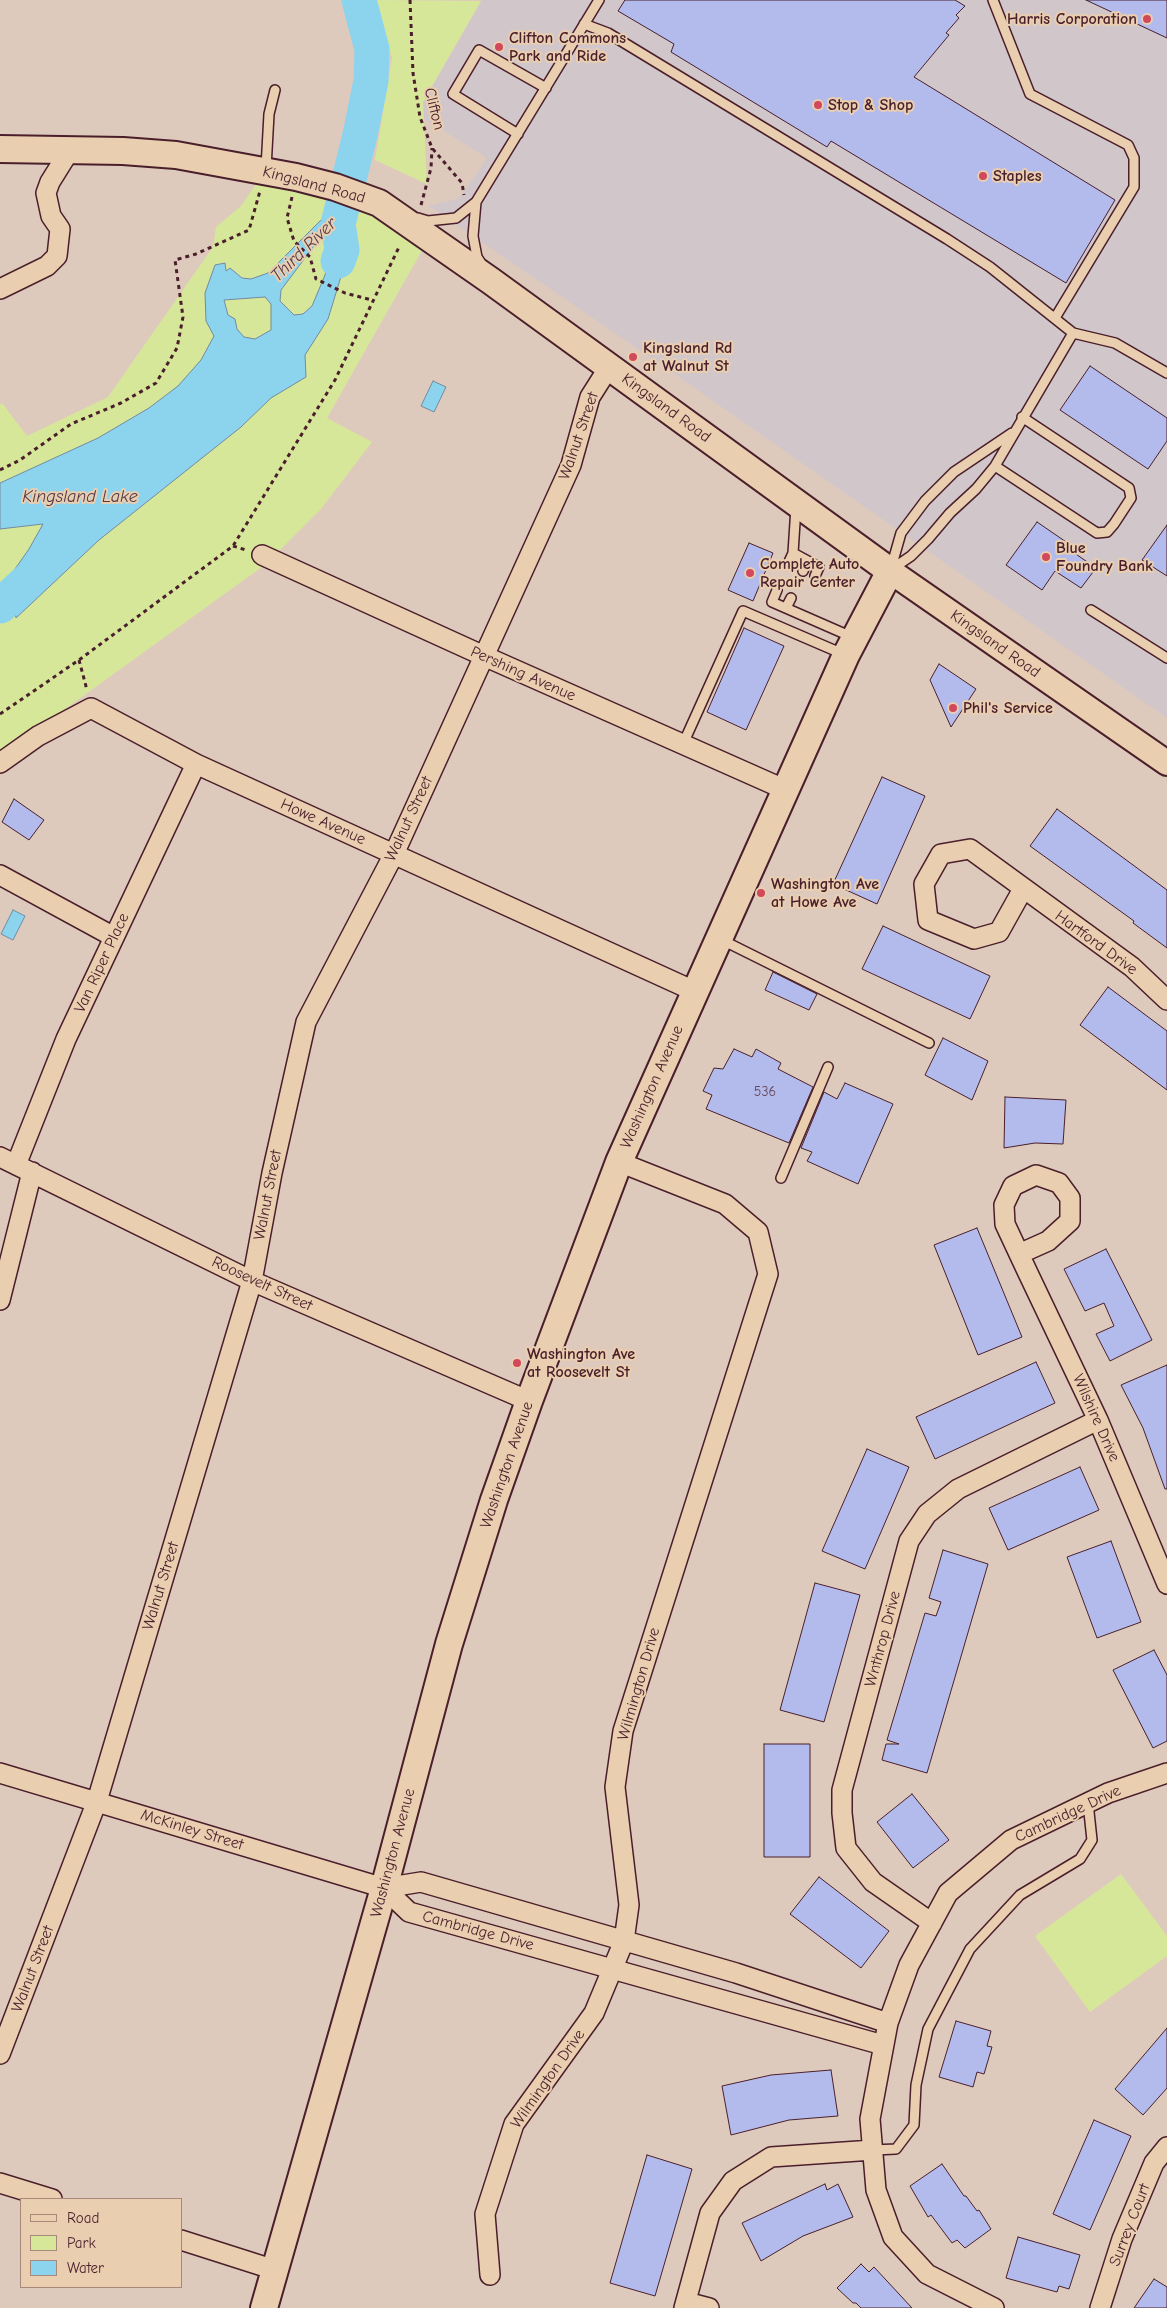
<!DOCTYPE html>
<html>
<head>
<meta charset="utf-8">
<style>
	body { margin:0 }
	#map { position:relative; width:1167px; height:2308px; overflow:hidden; background:#decabc; font-family:"Comic Neue",sans-serif }
	canvas { display:block }
	.legend { position:absolute; left:20px; top:2198px; width:162px; height:90px; box-sizing:border-box; background:#e9ceb0; border:1px solid #a9887b; margin:0; padding:6px 9px; list-style:none; font-size:15px; color:#4a1f2b }
	.legend li { display:flex; align-items:center; gap:10px; height:25px }
	.legend b { width:25px; border:1px solid #a9887b }
</style>
</head>
<body>
<div id="map">
<canvas width="1167" height="2308"></canvas>
<ul class="legend">
<li><b style="height:6px;background:#e9ceb0"></b>Road</li>
<li><b style="height:14px;background:#d7e79a"></b>Park</li>
<li><b style="height:14px;background:#8cd3ee"></b>Water</li>
</ul>
</div>
<script>
const context = document.querySelector('canvas').getContext('2d');
context.lineJoin = 'round';
function fill(path, color) { context.fillStyle = color; context.fill(path, 'evenodd'); }
const poly = rows => new Path2D(rows.map(r => 'M' + r).join(''));
function trace(path, color, width, dash) { context.strokeStyle = color; context.lineWidth = width; context.lineCap = dash ? 'butt' : 'round'; context.setLineDash(dash || []); context.stroke(path); }
function write(font, color, halo, rows, align = 'center') {
  context.font = font + ' "Comic Neue",sans-serif'; context.lineWidth = 4; context.setLineDash([]); context.textBaseline = 'middle'; context.strokeStyle = halo; context.fillStyle = color; for (const [text, x, y, turn = 0] of rows) {
    context.save(); context.translate(x, y); context.rotate((+turn || 0) * Math.PI / 180); context.textAlign = isNaN(turn) ? turn : align; if (halo) context.strokeText(text, 0, 0); context.fillText(text, 0, 0); context.restore();
  }
}
fill(poly([
	[479,0,1167,0,1167,718,673,373,429,206,459,198,487,158,423,118,423,102,481,2]
]), '#d1c6ca');
fill(poly([
	[375,0,481,1,423,102,427,184,375,160,392,58],
	[265,171,335,187,329,207,354,215,363,196,424,247,327,418,372,442,321,509,266,564,0,756,0,405,2,403,27,436,108,397,213,247,216,227,241,206],
	[1121,1874,1167,1936,1167,1956,1090,2012,1035,1936]
]), '#d7e79a');
const water = poly([
	[330,211,349,219,346,232,351,244,328,319,305,355,306,377,271,398,241,427,99,540,16,618,10,576,29,549,43,524,0,529,0,483,98,438,149,408,178,386,201,360,214,336,206,321,205,293,215,265,225,263,226,271,230,268,242,278,251,279,268,273,330,211],
	[324,237,328,237,333,245,325,275,312,306,303,314,294,315,280,301,281,290,317,242,324,237],
	[265,297,271,304,271,330,255,339,244,337,237,329,235,319,228,315,224,300,265,297],
	[433,381,446,387,434,412,421,406,433,381],
	[13,910,25,916,13,940,1,934,13,910]
]);
fill(water, '#8cd3ee');
trace(water, '#728ba0', 1);
trace(poly([
	[338,261,342,250,338,224,360,135,371,81,372,49,359,0],
	[0,606,49,561]
]), '#8cd3ee', 35);
const building = poly([
	[625,0,955,0,965,6,956,15,959,18,946,33,949,35,914,77,1115,200,1066,283,831,141,827,147,671,52,674,44,618,11,625,0],
	[1086,0,1167,0,1167,38,1086,0],
	[1090,366,1167,418,1167,441,1148,469,1060,410,1090,366],
	[1037,522,1072,546,1070,550,1096,568,1081,588,1055,571,1042,590,1006,565,1037,522],
	[1167,525,1167,576,1142,560,1167,525],
	[749,543,773,553,753,601,728,590,749,543],
	[744,628,784,646,746,730,707,712,744,628],
	[939,664,976,689,951,727,930,680,939,664],
	[882,777,925,796,877,904,833,884,882,777],
	[14,799,44,820,29,840,2,822,14,799],
	[1057,809,1167,890,1167,948,1133,923,1134,921,1030,846,1057,809],
	[883,926,990,976,970,1019,862,969,883,926],
	[773,972,817,994,809,1010,765,990,773,972],
	[1108,987,1167,1031,1167,1090,1080,1025,1108,987],
	[943,1038,988,1061,972,1100,925,1075,943,1038],
	[734,1049,752,1057,756,1049,781,1063,778,1069,813,1087,789,1143,706,1109,712,1095,703,1091,714,1068,723,1069,734,1049],
	[845,1083,893,1104,858,1184,807,1161,812,1152,801,1148,824,1092,837,1099,845,1083],
	[1005,1097,1066,1100,1063,1144,1035,1143,1004,1148,1005,1097],
	[977,1228,1022,1337,978,1355,934,1245,977,1228],
	[1106,1249,1152,1340,1110,1361,1096,1334,1114,1326,1104,1303,1085,1311,1064,1269,1106,1249],
	[1036,1362,1055,1403,935,1459,916,1417,1036,1362],
	[1167,1365,1167,1489,1165,1489,1143,1428,1121,1385,1167,1365],
	[867,1449,909,1467,865,1569,822,1551,867,1449],
	[1080,1467,1099,1510,1008,1550,989,1508,1080,1467],
	[1111,1541,1141,1622,1097,1638,1067,1557,1111,1541],
	[943,1550,988,1564,927,1773,882,1760,886,1744,899,1744,887,1740,925,1613,936,1616,941,1602,929,1598,943,1550],
	[815,1583,860,1595,824,1722,780,1710,815,1583],
	[1154,1650,1167,1675,1167,1741,1153,1748,1113,1670,1154,1650],
	[764,1744,810,1744,810,1857,764,1857,764,1744],
	[912,1794,949,1840,913,1868,877,1822,912,1794],
	[819,1877,889,1931,861,1968,790,1914,819,1877],
	[956,2021,991,2031,987,2046,992,2047,984,2074,977,2072,973,2087,939,2077,956,2021],
	[1167,2028,1167,2088,1143,2115,1115,2089,1167,2028],
	[831,2070,838,2116,789,2120,731,2135,722,2086,771,2075,831,2070],
	[1094,2120,1131,2136,1090,2230,1053,2214,1094,2120],
	[647,2155,692,2169,655,2296,610,2283,647,2155],
	[942,2164,964,2196,966,2196,977,2211,979,2210,991,2229,965,2248,957,2240,952,2243,931,2215,928,2217,910,2186,942,2164],
	[825,2184,827,2190,838,2184,853,2217,803,2236,761,2261,742,2223,825,2184],
	[1018,2237,1080,2255,1069,2289,1059,2286,1057,2292,1006,2278,1018,2237],
	[861,2264,869,2272,874,2267,912,2308,861,2308,856,2303,853,2303,837,2288,861,2264],
	[1154,2279,1167,2287,1167,2308,1134,2308,1154,2279]
]);
fill(building, '#b3bbec');
trace(building, '#4a1f2b', 1);
const service = poly([
	[993,0,1030,94,1128,145,1134,158,1134,187,1055,318],
	[584,24,608,33,947,239,990,267,1073,333,1115,343,1167,373],
	[518,134,453,94,479,50,546,88],
	[266,168,269,114,275,90],
	[476,202,473,236,477,257,482,265],
	[418,218,428,221,456,218,476,202,599,0],
	[995,466,1097,533,1107,532,1114,524,1131,498,1129,488,1022,417],
	[793,553,819,567,815,576],
	[788,564,793,553,796,507],
	[891,568,901,533,925,501,954,472,1012,433],
	[892,569,911,556,928,539,950,513,976,489,995,466,1073,333],
	[803,571,807,561],
	[777,590,772,602,852,637],
	[786,608,791,598],
	[1091,610,1167,658],
	[683,744,743,611,843,654],
	[720,939,929,1043],
	[781,1178,828,1067],
	[873,2150,896,2149,914,2125,916,2085,928,2029,970,1949,1020,1895,1080,1859,1092,1840,1088,1803]
]);
const minor = poly([
	[0,289,47,266,57,256,60,229,51,216,46,193,50,182,70,150],
	[262,555,484,656,786,790],
	[0,763,38,736,91,708,196,764,694,991],
	[0,875,114,937],
	[1023,889,999,932,974,939,928,920,924,884,941,854,970,849,1132,967,1167,1000],
	[0,1157,252,1281,529,1401],
	[16,1165,66,1039,196,764],
	[1019,1254,1048,1241,1070,1221,1070,1198,1059,1183,1036,1175,1013,1186,1004,1205,1005,1224,1027,1271,1098,1420,1167,1584],
	[0,1300,32,1172],
	[0,1773,384,1888,409,1912,883,2045],
	[384,1888,421,1882,736,1973,888,2023],
	[932,1923,873,1882,846,1848,842,1813,842,1790,909,1541,927,1514,958,1489,1098,1420],
	[0,2054,97,1801,252,1281,272,1173,306,1022,394,854,571,465,590,397,609,367],
	[0,2183,52,2199],
	[181,2240,275,2270],
	[490,2275,485,2214,514,2124,594,2013,624,1941,629,1905,615,1787,623,1731,768,1274,758,1232,725,1204,619,1162],
	[686,2302,709,2308],
	[684,2308,710,2213,733,2181,771,2157,873,2150],
	[994,2308,927,2274,893,2237,876,2190,870,2119,888,2023,909,1965,948,1893,1011,1840,1108,1793,1167,1773],
	[1100,2308,1122,2239,1154,2163,1167,2147]
]);
const tertiary = poly([
	[890,571,1167,763]
]);
const secondary = poly([
	[0,149,123,151,176,155,296,177,335,187,379,203,491,281,890,571,846,655,619,1162,529,1401,494,1500,449,1644,384,1888,264,2308]
]);
trace(service, '#4a1f2b', 12);
trace(minor, '#4a1f2b', 22);
trace(tertiary, '#4a1f2b', 28);
trace(secondary, '#4a1f2b', 30);
trace(poly([
	[410,0,413,73,420,117,432,148,462,183,464,195],
	[292,197,287,218,294,241,310,257,316,279,345,293,372,300],
	[421,205,431,168,432,148],
	[0,470,20,460,71,424,121,403,156,383,177,348,183,317,175,260,196,254,249,230,260,191],
	[233,546,246,550],
	[79,660,87,690],
	[0,714,79,660,233,546,335,380,400,245]
]), '#4a1f2b', 3, [4, 4]);
trace(service, '#e9ceb0', 9);
trace(minor, '#e9ceb0', 19);
trace(tertiary, '#e9ceb0', 24);
trace(secondary, '#e9ceb0', 26);
for (const [x, y, r, color] of [
	[1147,19,5,"#d1495b"],
	[499,47,5,"#d1495b"],
	[818,105,5,"#d1495b"],
	[983,176,5,"#d1495b"],
	[633,357,5,"#d1495b"],
	[1046,557,5,"#d1495b"],
	[750,573,5,"#d1495b"],
	[953,708,5,"#d1495b"],
	[761,893,5,"#d1495b"],
	[517,1363,5,"#d1495b"]
]) { const dot = new Path2D(); dot.arc(x, y, r, 0, 2 * Math.PI); context.fillStyle = color; context.fill(dot); trace(dot, '#e9ceb0', 2); }
write('14px', '#64465b', null, [
	["536",765,1092]
]);
write('bold 16px', '#4a1f2b', '#e9ceb0', [
	["Harris Corporation",1137,19,"right"],
	["Clifton Commons",509,38],
	["Park and Ride",509,56],
	["Stop & Shop",828,105],
	["Staples",993,176],
	["Kingsland Rd",643,348],
	["at Walnut St",643,366],
	["Blue",1056,548],
	["Foundry Bank",1056,566],
	["Complete Auto",760,564],
	["Repair Center",760,582],
	["Phil's Service",963,708],
	["Washington Ave",771,884],
	["at Howe Ave",771,902],
	["Washington Ave",527,1354],
	["at Roosevelt St",527,1372]
], 'left');
write('16px', '#4a1f2b', '#e9ceb0', [
	["Clifton",434,109,76],
	["Kingsland Road",314,185,15],
	["Kingsland Road",666,408,36],
	["Walnut Street",579,436,-71],
	["Kingsland Road",995,644,35],
	["Pershing Avenue",523,674,24],
	["Walnut Street",409,819,-65],
	["Howe Avenue",323,822,24],
	["Hartford Drive",1096,943,36],
	["Van Riper Place",102,963,-65],
	["Washington Avenue",652,1087,-66],
	["Walnut Street",268,1195,-79],
	["Roosevelt Street",262,1284,25],
	["Wilshire Drive",1096,1418,66],
	["Washington Avenue",507,1465,-71],
	["Walnut Street",161,1586,-73],
	["Wnthrop Drive",883,1639,-75],
	["Wilmington Drive",639,1684,-74],
	["Cambridge Drive",1068,1814,-25],
	["McKinley Street",192,1830,17],
	["Washington Avenue",393,1853,-75],
	["Cambridge Drive",478,1931,15],
	["Walnut Street",33,1969,-69],
	["Wilmington Drive",548,2079,-55],
	["Surrey Court",1130,2225,-69]
]);
write('italic 18px', '#543a48', '#e9ceb0', [
	["Third River",304,250,-44],
	["Kingsland Lake",80,497]
]);
</script>
</body>
</html>
